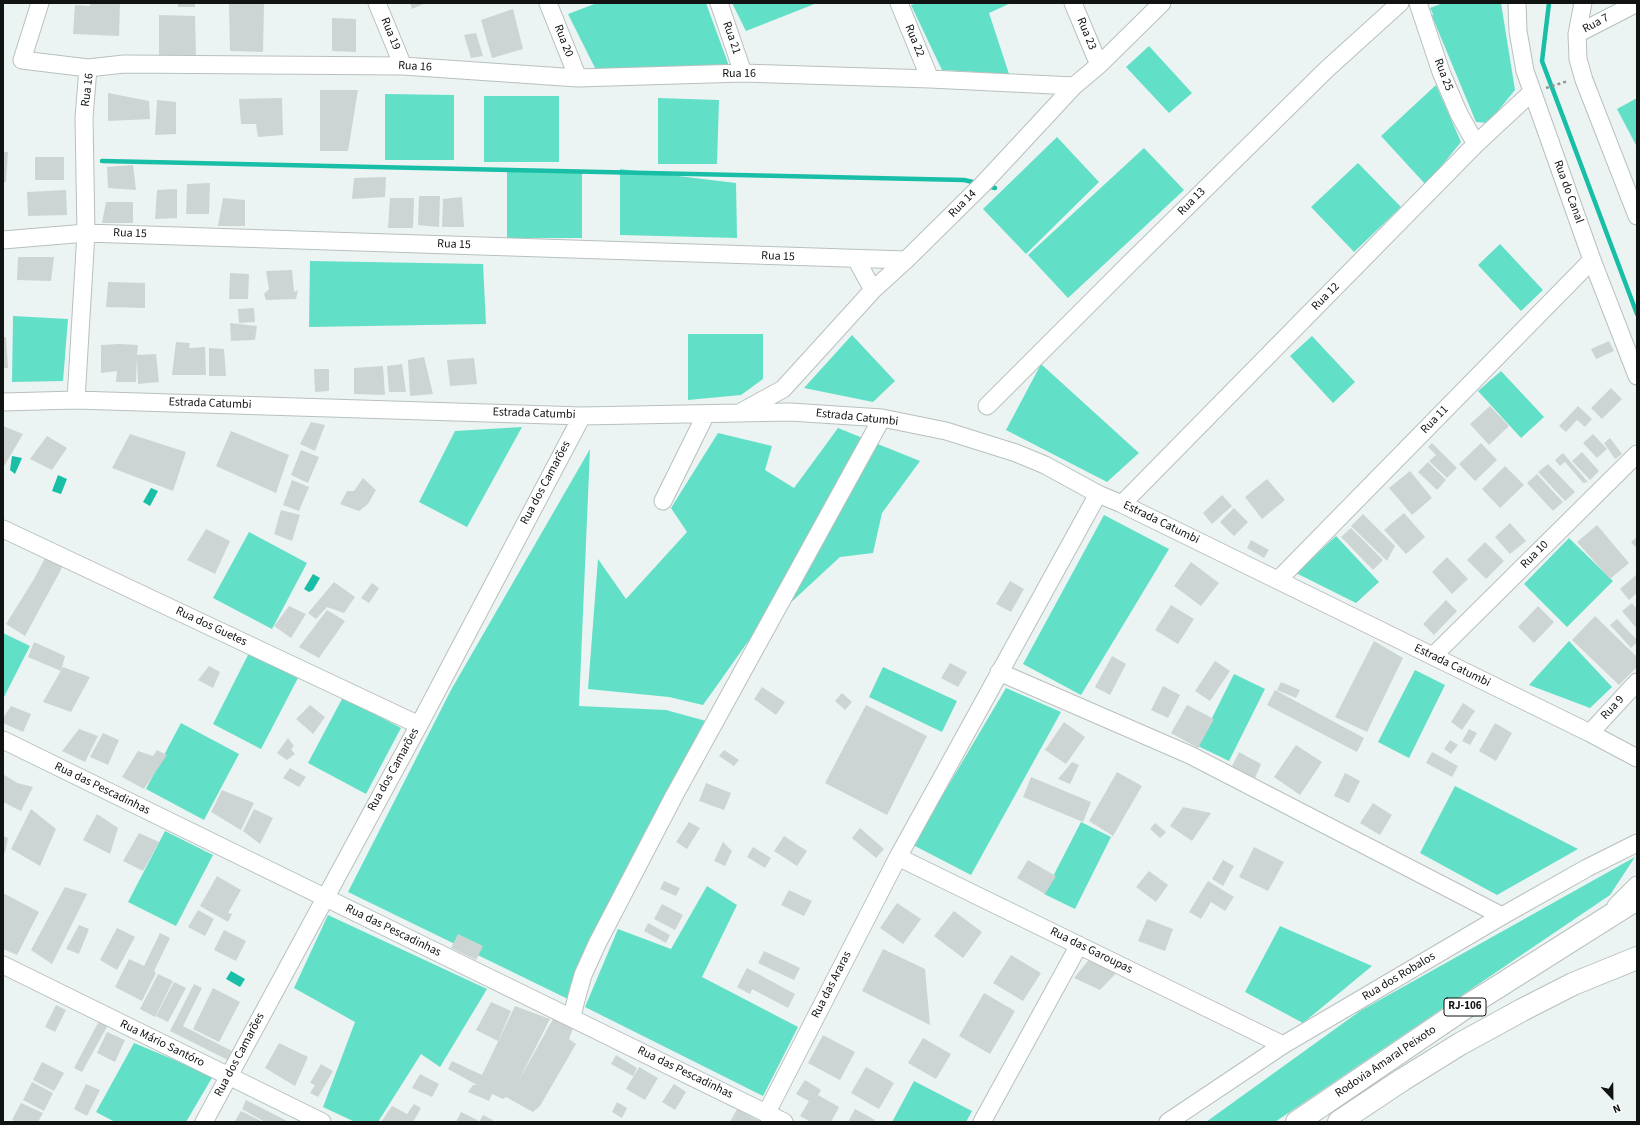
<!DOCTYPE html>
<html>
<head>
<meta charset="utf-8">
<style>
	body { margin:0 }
	#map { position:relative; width:1640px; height:1125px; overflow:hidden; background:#ebf4f2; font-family:"Source Sans 3",sans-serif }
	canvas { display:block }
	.frame { position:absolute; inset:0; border:4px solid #101312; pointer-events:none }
	.north { position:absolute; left:1592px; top:1077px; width:40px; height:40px; -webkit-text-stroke:3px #fff; paint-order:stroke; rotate:158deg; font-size:11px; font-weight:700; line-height:16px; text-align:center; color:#101312 }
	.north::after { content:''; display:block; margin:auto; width:14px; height:18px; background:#101312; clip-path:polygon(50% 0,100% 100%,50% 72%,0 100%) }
</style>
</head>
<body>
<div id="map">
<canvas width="1640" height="1125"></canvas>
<div class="frame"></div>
<div class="north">N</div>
</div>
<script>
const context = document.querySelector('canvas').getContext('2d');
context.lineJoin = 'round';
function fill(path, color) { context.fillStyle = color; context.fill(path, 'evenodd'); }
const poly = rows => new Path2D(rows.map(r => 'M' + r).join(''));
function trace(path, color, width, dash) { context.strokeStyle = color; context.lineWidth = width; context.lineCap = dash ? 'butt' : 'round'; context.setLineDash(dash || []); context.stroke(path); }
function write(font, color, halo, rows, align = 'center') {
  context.font = font + ' "Source Sans 3",sans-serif'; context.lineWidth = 3; context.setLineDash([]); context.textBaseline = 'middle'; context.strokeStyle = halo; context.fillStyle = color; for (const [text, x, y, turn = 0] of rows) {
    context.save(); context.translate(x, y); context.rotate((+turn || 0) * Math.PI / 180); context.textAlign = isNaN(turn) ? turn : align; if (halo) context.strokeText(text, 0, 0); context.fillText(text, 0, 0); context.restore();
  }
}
fill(poly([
	[597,3,706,3,729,66,596,70,568,14],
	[732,3,817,3,746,31],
	[918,3,1011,3,989,13,1009,74,942,70,911,5],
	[1443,3,1501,3,1515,90,1488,123,1476,122,1432,16,1433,14,1430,8],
	[1149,46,1192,93,1169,113,1126,67],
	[1436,85,1461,142,1426,185,1381,136],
	[385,94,454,95,454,160,385,160],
	[484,96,559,96,559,162,484,162],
	[658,98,719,100,717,164,658,164],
	[1637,98,1637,147,1617,109],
	[1057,137,1099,182,1026,254,983,209],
	[1144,148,1184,190,1068,298,1028,255],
	[1358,163,1401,207,1354,252,1311,207],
	[620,169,736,183,737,238,620,235],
	[507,172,582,172,582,238,507,238],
	[1500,244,1543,290,1521,311,1478,265],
	[310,261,483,264,486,324,309,327],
	[13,316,68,319,63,381,12,382],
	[688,334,763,334,763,379,741,395,688,400],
	[852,335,895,381,873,402,804,388],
	[1312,336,1355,382,1333,403,1290,356],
	[1041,364,1139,453,1107,482,1006,430],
	[1501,371,1544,417,1521,438,1478,391],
	[522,427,467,527,419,502,455,431],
	[838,428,920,461,882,513,873,553,840,557,747,643,703,705,669,697,588,689,598,559,626,599,687,532,671,508,718,433,772,446,765,470,794,488],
	[590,449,579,706,666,710,706,721,568,999,348,892,451,690],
	[1104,515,1169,549,1081,695,1023,664],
	[249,532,307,563,272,629,213,598],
	[1336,536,1379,582,1356,603,1296,573],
	[1569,538,1613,581,1567,627,1524,584],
	[3,633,30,646,3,699],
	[1569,641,1612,687,1590,708,1529,685],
	[249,653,298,678,261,749,213,724],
	[883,667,957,701,942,732,869,697],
	[1415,670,1445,685,1409,758,1378,742],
	[1234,674,1265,689,1229,761,1198,746],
	[1006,688,1061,712,971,875,913,845],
	[343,697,401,728,366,794,308,763],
	[181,723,239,754,204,820,146,789],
	[1455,786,1578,849,1497,895,1420,853],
	[1081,822,1111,837,1075,909,1044,894],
	[165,831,213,855,176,926,128,902],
	[1635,857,1610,895,1275,1122,1206,1122,1360,1011],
	[707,886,737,905,702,977,798,1027,763,1096,585,1007,618,929,671,949],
	[328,915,487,989,440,1067,421,1054,378,1122,355,1122,323,1107,355,1022,294,988],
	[1280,926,1372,966,1303,1023,1245,992],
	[134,1043,213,1076,186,1122,115,1122,96,1112],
	[914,1081,972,1111,966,1122,892,1122]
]), '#62dfc7');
fill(poly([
	[12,456,22,458,15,474,10,470],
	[58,475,67,479,61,494,52,491],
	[151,488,158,491,150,506,143,502],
	[313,574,320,578,313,590,309,592,304,589],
	[231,971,245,979,240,987,226,979]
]), '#19bea6');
trace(poly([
	[1549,3,1542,61,1637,314],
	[102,161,964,180,977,183],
	[987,186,995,188]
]), '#19bea6', 4.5);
fill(poly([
	[90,3,120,3,119,36,73,34,75,5,90,6],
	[178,3,195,3,195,7,178,7],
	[229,3,264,3,263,52,230,51],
	[410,3,426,3,412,9],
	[513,9,523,49,492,58,481,20],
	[159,15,195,16,196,56,159,56],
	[332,18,356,19,356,52,332,51],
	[476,33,483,56,471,58,464,35],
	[320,90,358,90,348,151,320,151],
	[108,93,149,101,150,119,108,121],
	[282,98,283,135,258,137,256,124,241,124,239,99],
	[157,100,176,102,176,134,155,135],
	[3,152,8,152,6,182,3,182],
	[35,157,64,157,64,180,35,180],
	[133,165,136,190,108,188,107,167],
	[386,177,385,197,352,199,354,178],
	[210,183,209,214,186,214,187,184],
	[177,189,177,218,155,219,157,190],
	[66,190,67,215,28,216,27,192],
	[419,196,440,196,439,227,418,225],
	[462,197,464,227,442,227,443,199],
	[223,198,245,200,245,226,218,226],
	[390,198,414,198,413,228,388,228],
	[106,202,133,202,133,223,102,223],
	[18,257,54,257,51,281,17,280],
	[292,270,294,292,298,290,296,299,266,300,264,294,269,289,266,271],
	[230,273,249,274,248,299,229,299],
	[108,282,145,283,145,308,106,307],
	[254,308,255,322,239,323,238,309],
	[230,323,257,326,255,340,231,341],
	[3,337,6,337,8,368,3,368],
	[1609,341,1614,351,1596,359,1591,349],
	[176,342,190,343,189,348,205,347,206,375,172,375],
	[119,344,138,345,137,355,156,354,159,382,138,384,137,357,136,382,116,382,117,371,101,373,101,345],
	[209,348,224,349,226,376,209,376],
	[424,357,433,394,410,396,408,360],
	[474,358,477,384,450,386,447,360],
	[402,364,406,392,389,392,387,366],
	[383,366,385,395,354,394,354,368],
	[314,369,329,369,329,391,315,392],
	[1611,388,1622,399,1602,419,1591,408],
	[1490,406,1509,426,1489,445,1470,424],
	[1578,406,1592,419,1585,427,1577,420,1566,432,1559,426],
	[311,422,325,425,315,451,300,444],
	[3,426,23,434,3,468],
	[231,431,289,455,276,493,216,466],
	[130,434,186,452,173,491,112,468],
	[1593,434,1607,449,1597,458,1583,443],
	[47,436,67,448,52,470,30,459],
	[1610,438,1622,454,1615,459,1604,443],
	[1432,443,1457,468,1447,478,1429,461,1436,455,1428,447],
	[1481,443,1497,460,1475,481,1459,464],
	[301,450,319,457,308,483,291,475],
	[1582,452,1599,471,1590,480,1572,461],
	[1563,453,1588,482,1583,483,1565,462,1560,466,1555,460],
	[1428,462,1446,480,1437,490,1418,472],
	[1548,464,1575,492,1565,501,1538,472],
	[1505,466,1524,485,1500,508,1482,489],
	[1410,471,1432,498,1412,515,1389,488],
	[1537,474,1563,502,1553,511,1527,483],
	[363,478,376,490,368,504,359,511,340,504,347,491,354,491],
	[1267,479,1285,500,1262,519,1245,497],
	[292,480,309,487,299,511,283,505],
	[1222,495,1232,506,1212,524,1203,513],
	[1234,508,1248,522,1234,536,1220,522],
	[281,510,300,515,292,541,274,534],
	[1404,513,1425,537,1406,554,1384,530],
	[1363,514,1395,546,1387,561,1351,526],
	[1510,523,1526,541,1510,554,1495,537],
	[1597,525,1629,563,1610,579,1577,542],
	[1351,528,1383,560,1373,570,1341,537],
	[206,529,230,541,215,574,187,560],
	[1637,537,1637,549,1631,542],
	[1251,540,1269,550,1264,558,1247,548],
	[1485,542,1504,561,1486,579,1467,560],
	[46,556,63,566,25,636,6,624,34,579],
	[1447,557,1468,579,1452,594,1432,572],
	[1191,562,1219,583,1201,606,1174,586],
	[1637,574,1637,593,1629,600,1620,589],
	[1010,581,1024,589,1011,612,996,604],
	[334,582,355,597,344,613,327,607,316,619,308,613],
	[372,583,379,588,369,603,361,598],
	[1446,600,1457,611,1434,635,1423,624],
	[1632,603,1637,609,1637,629,1622,611],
	[1171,605,1194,619,1178,644,1155,630],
	[289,606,306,614,291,638,274,626],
	[1538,606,1554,622,1534,643,1518,627],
	[327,610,345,621,319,658,299,647],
	[1595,616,1637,657,1637,667,1619,685,1572,640],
	[1617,619,1637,640,1637,642,1631,648,1610,625],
	[1374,641,1403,658,1367,732,1335,717],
	[34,642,65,656,61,671,28,657],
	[1112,656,1126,664,1110,695,1095,687],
	[1215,661,1230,671,1210,701,1195,691],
	[950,663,967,672,958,687,941,678],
	[209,666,220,672,213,688,198,680],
	[63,667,90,677,71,712,43,702],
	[1281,682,1300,690,1296,698,1277,690],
	[1163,686,1180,695,1168,718,1151,710],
	[762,687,785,702,776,715,754,699],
	[1275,690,1364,738,1357,752,1267,705],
	[842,693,852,702,845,710,835,701],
	[1463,703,1475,711,1462,730,1451,722],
	[310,705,325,717,313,734,296,719],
	[866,705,927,736,887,815,825,783],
	[1187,705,1214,719,1198,748,1171,733],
	[11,706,31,714,23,732,3,723,3,718],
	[1064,722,1085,737,1066,764,1045,750],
	[1495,723,1512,733,1496,761,1479,751],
	[79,729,98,736,85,762,62,751],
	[1469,729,1477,733,1470,745,1462,741],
	[103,733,119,740,108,765,90,757],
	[288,738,294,746,291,749,295,754,287,760,277,753],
	[1450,740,1458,745,1451,754,1444,749],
	[1296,745,1322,762,1300,795,1274,777],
	[157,750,167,755,144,789,122,777,138,751,153,756],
	[724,750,739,760,734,766,719,756],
	[1239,752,1261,764,1255,778,1232,766],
	[1432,752,1458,766,1452,777,1426,763],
	[1072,762,1079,765,1070,784,1058,779],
	[290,768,306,777,299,787,283,778],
	[1117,772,1142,786,1113,836,1089,821],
	[1345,773,1360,781,1349,803,1334,796],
	[3,774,17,783,33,787,21,811,3,802],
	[1031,777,1091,802,1083,822,1023,797],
	[706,783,731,793,724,810,699,801],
	[222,790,254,803,241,830,211,812],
	[1373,803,1392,815,1380,835,1360,823],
	[1183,807,1211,813,1192,841,1170,826],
	[31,809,56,829,40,866,11,849],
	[254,809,273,818,260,844,243,831],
	[97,814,118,828,110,854,83,840],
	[689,822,700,828,687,849,676,842],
	[1155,823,1166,832,1160,838,1150,829],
	[860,828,884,849,876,858,852,838],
	[139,833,159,842,143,871,123,861],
	[3,836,8,838,5,853,3,852],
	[784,836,807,851,797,866,774,851],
	[723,842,732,851,725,866,714,861],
	[753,847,771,858,765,868,747,857],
	[1254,847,1284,862,1268,891,1239,877],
	[1028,860,1056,876,1045,894,1017,878],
	[1223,860,1234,866,1223,886,1212,879],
	[1149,871,1168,885,1156,902,1136,887],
	[217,876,241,890,228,913,232,914,228,922,200,906],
	[664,881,680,888,676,896,660,889],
	[1208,881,1234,897,1225,911,1211,902,1201,919,1189,912],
	[65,887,87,894,52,964,31,950],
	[789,890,812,901,804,916,781,905],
	[3,893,39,912,17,955,3,949],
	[897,903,921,919,903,944,880,928],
	[662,904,683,915,675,930,654,919],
	[198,910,214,919,205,936,188,927],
	[954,911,982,932,963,958,934,936],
	[1147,919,1173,929,1165,951,1138,941],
	[648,923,670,935,666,943,644,931],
	[79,925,89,929,79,954,66,949],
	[117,928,135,937,117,970,100,960],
	[224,930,246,941,236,961,214,950],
	[160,933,170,938,154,971,156,973,142,1001,115,987,129,959,144,966],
	[458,934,483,946,476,960,451,948],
	[883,949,925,969,930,1025,862,991],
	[764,951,800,968,794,980,758,963],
	[1011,955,1041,973,1023,1001,993,983],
	[1091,957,1120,969,1100,990,1074,978],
	[747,968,795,994,788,1008,752,989,750,994,737,987],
	[158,974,173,981,155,1017,140,1009],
	[174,982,186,988,168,1022,156,1016],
	[194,984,202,988,183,1026,232,1051,228,1060,170,1031],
	[213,988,240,1002,219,1042,193,1029],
	[984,993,1015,1011,990,1054,959,1036],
	[491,1002,511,1011,498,1041,476,1030],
	[56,1005,66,1010,55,1032,45,1027],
	[515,1006,550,1019,518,1082,553,1019,573,1028,569,1039,576,1044,540,1106,533,1112,506,1097,503,1099,492,1094,489,1101,468,1092,473,1085,477,1085,448,1069,452,1061,482,1075],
	[100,1019,108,1025,82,1072,74,1068],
	[107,1032,125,1040,115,1062,97,1053],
	[823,1035,855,1052,840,1080,808,1063],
	[923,1038,951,1054,936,1079,908,1063],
	[279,1043,308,1057,295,1086,265,1068],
	[616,1055,637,1068,633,1076,611,1064],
	[42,1062,64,1073,54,1091,33,1080],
	[321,1064,333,1071,318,1097,310,1093,315,1085,310,1083],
	[639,1067,658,1078,645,1100,626,1089],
	[866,1067,894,1083,879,1109,851,1093],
	[420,1074,439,1084,432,1097,412,1088],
	[805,1080,821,1090,818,1095,839,1107,831,1122,811,1122,800,1116,809,1101,796,1094],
	[32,1082,53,1093,44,1111,23,1100],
	[86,1084,100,1090,87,1116,74,1109],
	[674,1084,686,1092,675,1110,662,1102],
	[246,1100,289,1122,265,1122,242,1109],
	[617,1102,627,1108,622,1118,612,1112],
	[21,1103,43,1113,38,1122,17,1122,12,1120],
	[414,1104,421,1108,413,1122,381,1122,392,1106,407,1114],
	[737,1109,759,1121,759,1122,730,1122],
	[855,1109,875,1120,873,1122,848,1122],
	[241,1111,263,1122,235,1121],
	[461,1112,477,1120,476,1122,456,1122],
	[483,1115,493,1120,492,1122,479,1122]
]), '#ccd5d3');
const minor = poly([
	[40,3,22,60,88,68],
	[377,3,403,66],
	[548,3,578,78],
	[719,3,743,73],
	[899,3,930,79],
	[1073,3,1099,65],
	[1418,3,1441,72,1459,114,1476,144],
	[1517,3,1518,31,1525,71,1592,260,1637,376],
	[1583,3,1577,34,1578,59,1584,80,1637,216],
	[1577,34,1637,3],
	[3,240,86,233,906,260],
	[856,259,873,290],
	[76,400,86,233,84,118,88,68,124,64,403,66,578,78,743,73,930,79,1074,86],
	[3,402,76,400,582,416,790,412,882,418,946,431,1016,453,1045,465,1098,494,1122,504,1590,733,1637,758],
	[987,406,1129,264,1327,69,1400,3],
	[741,412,783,389,873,290,906,260,982,185,1074,86,1099,65,1162,3],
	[663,501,706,414],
	[1122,504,1476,144,1532,92],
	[3,529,419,725],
	[1278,580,1592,260],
	[1433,656,1637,454],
	[999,672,1190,755,1502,916],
	[1590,733,1637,682],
	[3,740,784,1122],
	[898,857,1283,1045],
	[1616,906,1637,885],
	[3,965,322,1122],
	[574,1019,573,1012,577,996,583,975,597,944,674,796,882,418],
	[766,1114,898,857,1098,494],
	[204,1122,419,725,582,416],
	[982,1122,1079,945],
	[1168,1122,1283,1045,1502,916,1587,868,1637,843]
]);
const highway = poly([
	[1297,1122,1469,1005,1637,899],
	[1339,1122,1402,1080,1460,1044,1522,1010,1573,984,1637,958]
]);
trace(minor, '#b8c0be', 19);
trace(highway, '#b8c0be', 24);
trace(poly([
	[1546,88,1568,81]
]), '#919796', 2.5, [3, 3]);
trace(minor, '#fff', 17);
trace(highway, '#fff', 22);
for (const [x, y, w] of [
	[1465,1007,42]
]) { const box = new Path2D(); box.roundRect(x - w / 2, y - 9, w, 18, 3); context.fillStyle = '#fff'; context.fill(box); trace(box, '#101312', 1); }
write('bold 11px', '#101312', null, [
	["RJ-106",1465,1007]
]);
write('12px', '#101312', '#fff', [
	["Rua 7",1596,24,-28],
	["Rua 19",390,34,68],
	["Rua 23",1086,34,68],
	["Rua 21",731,38,71],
	["Rua 20",563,41,69],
	["Rua 22",914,41,68],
	["Rua 16",415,67,3],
	["Rua 16",739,74],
	["Rua 25",1443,75,69],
	["Rua 16",88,90,-83],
	["Rua do Canal",1568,192,70],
	["Rua 13",1192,202,-45],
	["Rua 14",963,204,-45],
	["Rua 15",130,234,2],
	["Rua 15",454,245,2],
	["Rua 15",778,257,2],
	["Rua 12",1326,297,-45],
	["Estrada Catumbi",210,404,2],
	["Estrada Catumbi",534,414,2],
	["Estrada Catumbi",857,418,6],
	["Rua 11",1435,420,-46],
	["Rua dos Camarões",546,483,-62],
	["Estrada Catumbi",1161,523,26],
	["Rua 10",1535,555,-45],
	["Rua dos Guetes",211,627,25],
	["Estrada Catumbi",1452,666,26],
	["Rua 9",1613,708,-47],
	["Rua dos Camarões",394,770,-61],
	["Rua das Pescadinhas",102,789,26],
	["Rua das Pescadinhas",393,931,26],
	["Rua das Garoupas",1091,951,26],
	["Rua dos Robalos",1399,977,-31],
	["Rua das Araras",832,985,-63],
	["Rua Mário Santóro",162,1044,26],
	["Rua dos Camarões",240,1055,-62],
	["Rodovia Amaral Peixoto",1386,1062,-34],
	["Rua das Pescadinhas",685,1073,26]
]);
</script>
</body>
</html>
